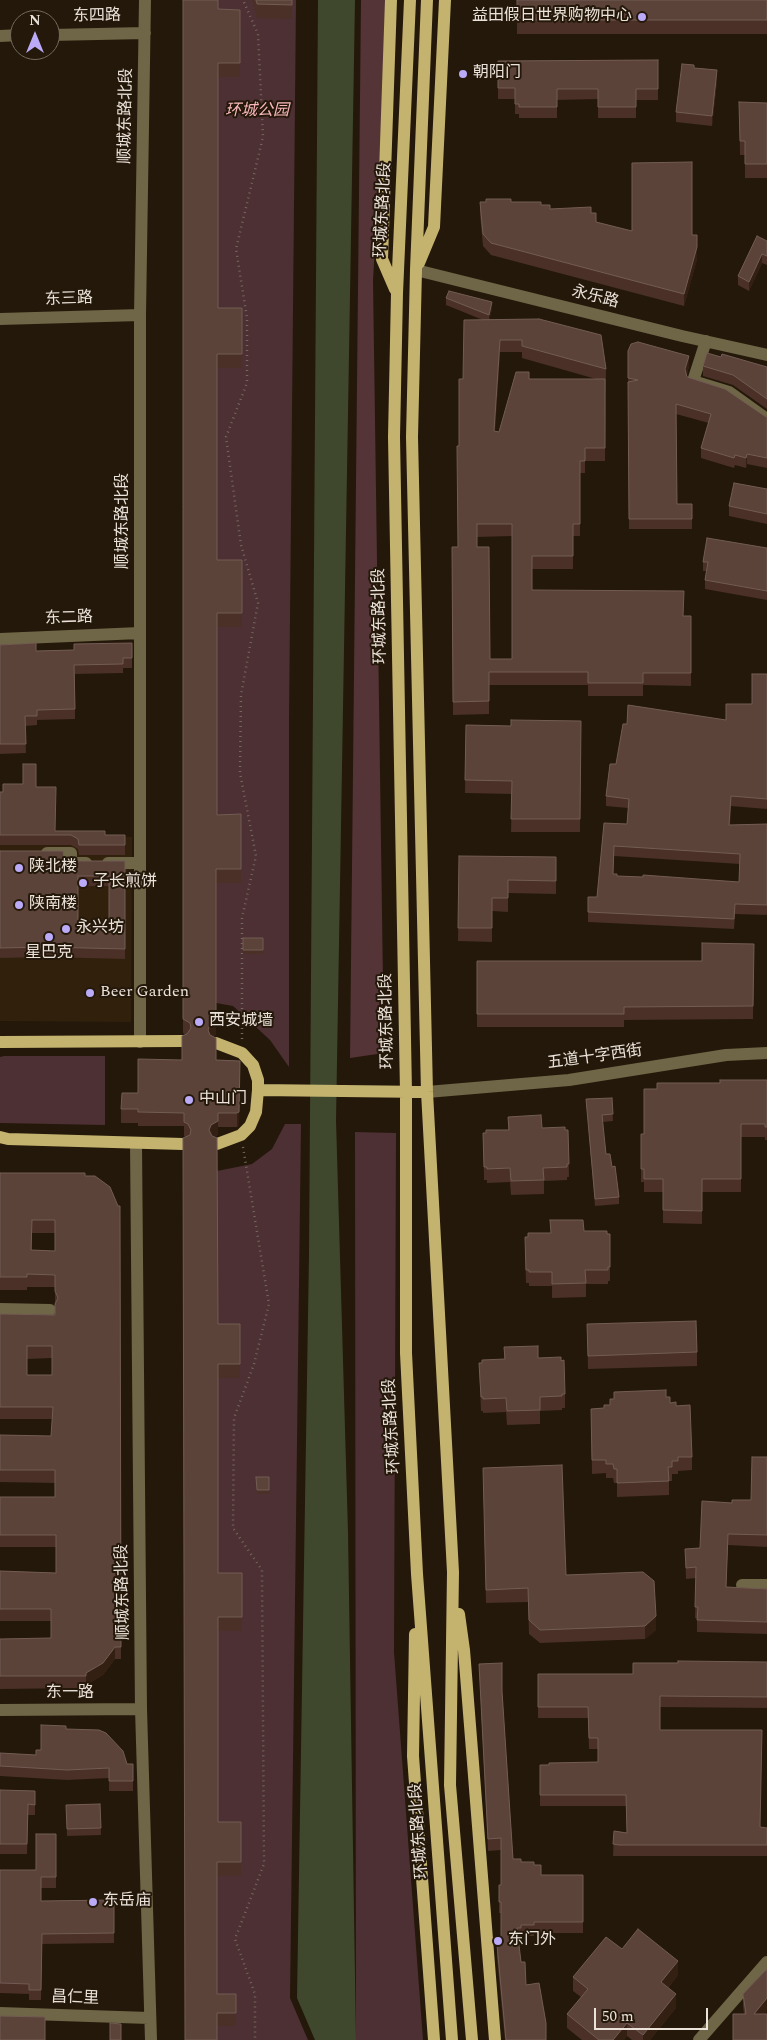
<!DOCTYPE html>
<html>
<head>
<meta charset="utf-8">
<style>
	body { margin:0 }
	#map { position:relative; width:767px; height:2040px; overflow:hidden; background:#24180a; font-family:Spectral,serif }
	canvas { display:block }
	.north { position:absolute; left:10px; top:10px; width:50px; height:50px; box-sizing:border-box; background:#24180a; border:1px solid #74695d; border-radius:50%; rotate:0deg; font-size:14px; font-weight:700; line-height:20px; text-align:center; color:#ebe2d9 }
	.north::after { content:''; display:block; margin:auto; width:18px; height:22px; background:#baaaf7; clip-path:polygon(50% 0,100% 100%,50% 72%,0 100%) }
	.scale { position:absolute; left:594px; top:2008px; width:114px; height:22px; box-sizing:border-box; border:2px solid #ebe2d9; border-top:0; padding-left:6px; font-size:15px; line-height:18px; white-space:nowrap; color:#ebe2d9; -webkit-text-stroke:4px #24180a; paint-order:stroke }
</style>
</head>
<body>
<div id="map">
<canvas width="767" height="2040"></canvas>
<div class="north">N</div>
<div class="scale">50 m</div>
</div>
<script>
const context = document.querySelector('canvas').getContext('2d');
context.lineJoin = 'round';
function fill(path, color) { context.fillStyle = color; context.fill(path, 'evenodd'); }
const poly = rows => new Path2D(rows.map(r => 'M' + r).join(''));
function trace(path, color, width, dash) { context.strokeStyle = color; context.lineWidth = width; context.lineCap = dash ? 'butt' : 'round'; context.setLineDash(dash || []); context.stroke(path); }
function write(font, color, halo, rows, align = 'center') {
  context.font = font + ' Spectral,"Noto Sans SC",serif'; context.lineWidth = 4; context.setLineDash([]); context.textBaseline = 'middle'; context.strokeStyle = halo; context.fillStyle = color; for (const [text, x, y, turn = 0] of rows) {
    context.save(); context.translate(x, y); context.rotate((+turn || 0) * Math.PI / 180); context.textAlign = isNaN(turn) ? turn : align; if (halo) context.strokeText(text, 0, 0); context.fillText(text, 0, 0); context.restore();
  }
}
fill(poly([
	[0,836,132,837,131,1022,0,1021]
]), '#31200c');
fill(poly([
	[218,0,296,0,289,721,289,1067,270,1040,233,1006,216,1003,216,883,241,882,241,828,217,828,217,368,242,367,218,322],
	[4,1056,105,1056,105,1125,0,1123,0,1057],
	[285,1124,301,1124,290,1998,308,2040,217,2040,217,1876,241,1876,241,1836,218,1836,217,1171,252,1164,272,1149],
	[355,1132,396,1133,394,1652,423,2040,356,2040]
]), '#4d3033');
fill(poly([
	[361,0,386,0,384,92,373,280,384,1053,350,1058]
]), '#543437');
fill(poly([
	[318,0,355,0,336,1120,348,1532,356,2040,315,2040,297,1998,309,1254]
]), '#3f482c');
trace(poly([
	[242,1039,242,918,256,856,240,773,241,695,258,603,241,545,226,437,247,383,247,318,236,249,263,137,258,34,243,0],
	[243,1147,269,1304,254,1364,234,1418,233,1528,262,1570,264,1864,235,1939,255,1994,255,2040]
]), '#74695d', 2.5, [1, 4]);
trace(poly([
	[50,35,145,33],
	[0,36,20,35],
	[416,270,682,336,767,355],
	[0,319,140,315],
	[706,341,693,381,729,392,767,419],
	[0,639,140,633],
	[47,853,71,853,71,863,86,863],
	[108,863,140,863],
	[140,1042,140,315,145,0],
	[427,1092,569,1080,726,1055,767,1053],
	[136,1144,141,1709,151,2040],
	[0,1309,50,1310],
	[742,1585,767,1585],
	[0,1710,141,1709],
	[0,2013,149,2018],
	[699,2040,767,1962]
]), '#6e6646', 12);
trace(poly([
	[391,0,382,259,395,289],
	[410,0,397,293,394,437,406,1092,406,1353,417,1574,452,2040],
	[427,0,416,270,412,437,427,1092,453,1572,450,1785,472,2040],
	[419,263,434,227,445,0],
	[0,1042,183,1041],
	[216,1043,242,1053,253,1065,258,1080,258,1090,256,1112,250,1126,241,1135,217,1144],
	[258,1090,427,1092],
	[0,1137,8,1139,183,1144],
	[459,1614,464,1650,495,2040],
	[415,1634,413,1756,434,2040]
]), '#c4b36f', 12);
fill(poly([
	[183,0,218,9,240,10,240,77,218,77,218,308,242,308,242,368,217,368,217,560,242,560,242,627,217,627,217,815,241,814,241,883,216,883,216,1035,213,1036,216,1060,240,1061,239,1125,237,1127,218,1127,218,1135,214,1137,218,1324,240,1324,240,1378,218,1378,218,1573,242,1573,242,1631,218,1631,218,1822,241,1822,241,1876,217,1876,217,1994,236,1994,236,2026,217,2026,186,1137,184,1136,184,1126,138,1126,138,1123,121,1123,121,1109,138,1093,182,1060,186,1035,183,1033],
	[252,0,292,0,292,19,257,18],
	[517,0,767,0,767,34,517,34],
	[658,60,658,100,636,100,636,118,598,118,598,99,557,100,557,118,519,118,519,114,515,114,515,99,498,99,498,61],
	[694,68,717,81,712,126,676,122,676,112],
	[739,102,767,103,767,178,745,178,745,155,740,155],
	[480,202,511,202,541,205,550,209,591,213,596,222,632,231,692,235,697,259,684,306,491,255,483,246,480,214],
	[767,241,767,265,762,263,749,291,738,285,738,276],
	[446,298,492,309,489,320,606,369,605,461,585,461,585,473,580,473,580,536,573,536,573,569,532,569,532,590,684,616,691,616,691,686,643,685,643,696,588,696,588,685,489,685,489,714,453,715,452,547,458,547,459,446,463,379,483,320,446,305],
	[500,352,522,352,522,358,596,379,529,379,499,432,495,431],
	[512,536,512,659,490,659,477,547,477,537],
	[628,351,689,366,687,374,687,377,766,417,767,416,767,468,747,464,746,468,735,465,734,468,701,458,701,448,709,423,676,414,677,504,692,504,692,529,629,529],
	[703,366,767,367,767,409,733,385,703,376],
	[767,489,767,524,729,516,729,506],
	[767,548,767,600,705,589,705,580,707,571,703,571,703,562],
	[132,643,132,668,123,668,123,673,75,674,75,719,37,720,37,725,25,726,26,753,0,754,0,645,36,651,74,650],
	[767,674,767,809,731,806,730,825,767,824,767,915,735,914,734,929,588,922,588,897,597,897,604,823,627,824,628,808,606,806,606,796,616,764,627,724,726,720,752,704],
	[614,856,740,864,739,882,617,876,613,874],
	[581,721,580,832,511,832,512,794,465,793,466,725,511,726],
	[36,787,55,831,105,835,125,835,125,855,79,855,78,849,71,845,0,845,0,792],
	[0,851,64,858,71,861,125,861,125,959,45,957,0,958],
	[78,886,109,886,109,924,86,924,78,922],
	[459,856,556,857,556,894,508,893,508,912,492,911,492,942,458,941],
	[243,938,263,938,263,954,243,954],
	[754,944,753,1019,624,1020,624,1027,477,1027,477,961,702,961],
	[767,1080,767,1140,765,1140,765,1137,741,1137,741,1192,702,1192,702,1224,663,1223,663,1192,644,1192,644,1182,641,1182,641,1134,644,1134,657,1089],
	[612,1098,613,1121,602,1122,606,1154,619,1197,619,1204,595,1206,586,1099],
	[508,1117,542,1128,568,1130,569,1177,567,1177,567,1180,544,1181,544,1194,511,1195,510,1182,487,1183,487,1180,484,1180,483,1133,508,1130],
	[0,1173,85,1176,118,1206,120,1206,121,1659,115,1659,103,1675,86,1685,86,1688,0,1689,0,1639,51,1638,51,1621,0,1621,0,1571,56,1573,56,1547,0,1547,0,1497,55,1497,55,1483,0,1482,0,1435,51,1436,52,1419,0,1419,0,1314,55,1315,55,1287,27,1287,27,1290,0,1290],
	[32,1233,55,1233,55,1251,32,1250],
	[52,1358,52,1375,27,1375,27,1359],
	[584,1231,610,1234,610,1281,608,1281,608,1284,586,1284,586,1297,552,1298,552,1286,529,1286,529,1283,526,1283,525,1250,550,1233],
	[587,1324,697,1352,697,1366,588,1369],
	[504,1347,538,1358,565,1394,565,1408,562,1408,562,1410,540,1411,540,1424,507,1425,506,1412,483,1413,483,1411,481,1411,479,1363,504,1359],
	[666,1397,670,1403,676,1406,692,1457,692,1470,678,1471,678,1474,672,1474,672,1481,669,1481,669,1495,617,1497,617,1483,614,1483,613,1478,606,1478,606,1473,592,1474,591,1409,604,1408,610,1405],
	[767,1457,767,1547,728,1545,726,1587,767,1589,767,1634,697,1632,697,1618,695,1618,696,1578,686,1579,685,1549,700,1548,732,1503,751,1500],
	[483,1468,566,1575,656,1630,645,1639,540,1643,529,1634,528,1602,486,1603],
	[256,1477,269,1477,269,1494,257,1494],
	[767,1662,767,1708,660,1707,660,1730,760,1827,767,1828,767,1856,613,1856,614,1831,627,1833,626,1806,540,1806,540,1765,598,1762,598,1749,589,1749,588,1718,538,1718,538,1674,633,1674],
	[479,1664,502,1691,513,1859,534,1865,541,1875,583,1875,583,1933,534,1933,534,1936,521,1936,521,1939,518,1939,521,1962,526,1985,546,2040,505,2040,497,1957,497,1945,501,1945,501,1913,499,1913,499,1885,501,1885,501,1850,488,1851],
	[66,1729,127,1764,133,1764,133,1791,109,1791,109,1778,67,1780,0,1776,0,1753,36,1755,41,1750],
	[0,1790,35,1791,35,1815,28,1815,27,1854,0,1854],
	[100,1804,101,1835,67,1836,66,1805],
	[56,1834,56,1888,41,1888,41,1901,114,1900,114,1943,42,1944,41,2000,29,2000,29,1994,0,1993,0,1870,36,1870],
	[622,1949,678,1975,668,1988,676,2008,650,2040,632,2040,627,2036,624,2040,582,2040,567,2028,567,2014,581,1997,573,1991,573,1977],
	[767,1969,767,2011,764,2014,744,2014,743,2006,743,1994]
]), '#4a3026');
fill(poly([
	[717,70,717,81,712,126,712,116],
	[697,247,697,259,684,306,684,294],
	[762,254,762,263,749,291,749,282],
	[492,302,492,309,489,322,489,315],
	[500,340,500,352,494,444,494,431],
	[689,356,689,366,685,379,685,369],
	[747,454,747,464,746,468,746,458],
	[731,796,731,806,729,835,729,825],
	[216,1021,216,1035,211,1037,208,1030,211,1023],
	[240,1061,239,1125,237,1127,237,1113],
	[218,1113,218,1135,211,1138,209,1130],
	[656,1616,656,1630,645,1639,645,1626],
	[115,1647,115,1659,103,1675,86,1685,86,1673],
	[678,1961,678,1975,661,1996,661,1982],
	[676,1994,676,2008,650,2040,643,2040,643,2035],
	[767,1998,767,2011,754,2027,754,2014],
	[627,2023,627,2036,624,2040,613,2040]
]), '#341f13');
const building = poly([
	[183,0,218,0,218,9,240,10,240,63,218,63,218,308,242,308,242,354,217,354,217,560,242,560,242,613,217,613,217,815,241,814,241,869,216,869,216,1021,211,1023,208,1030,210,1035,216,1038,216,1060,240,1061,239,1112,237,1113,218,1113,218,1121,211,1125,209,1130,212,1136,217,1138,218,1324,240,1324,240,1364,218,1364,218,1573,242,1573,242,1617,218,1617,218,1822,241,1822,241,1862,217,1862,217,1994,236,1994,236,2013,217,2013,217,2040,185,2040,183,1138,190,1135,191,1130,188,1124,184,1122,184,1113,138,1112,138,1109,121,1109,122,1093,138,1093,138,1059,182,1060,182,1036,187,1034,191,1028,190,1023,183,1019,183,0],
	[256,0,292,0,292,5,257,4,256,0],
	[517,0,767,0,767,20,517,20,517,0],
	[658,60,658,89,636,89,636,107,598,107,598,89,557,89,557,107,519,107,519,104,515,104,515,88,498,88,498,61,658,60],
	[682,64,694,65,694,68,717,70,712,116,676,112,682,64],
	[739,102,767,103,767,164,745,164,745,141,740,141,739,102],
	[692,162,692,235,697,235,697,247,684,294,491,243,483,234,480,202,486,202,486,199,511,199,511,202,541,202,541,205,550,205,550,209,591,207,591,213,596,213,596,222,632,231,632,163,692,162],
	[757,236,767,241,767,256,762,254,749,282,738,276,757,236],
	[449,291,492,302,489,315,446,298,449,291],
	[539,319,601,335,606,369,522,346,522,340,500,340,494,431,499,432,516,372,529,372,529,379,605,379,605,448,585,448,585,461,580,461,580,524,573,524,573,556,532,556,532,590,684,591,683,616,691,616,691,673,643,673,643,683,588,683,588,672,489,672,489,701,453,702,452,547,458,547,457,446,459,446,459,379,463,379,464,320,539,319],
	[477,524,512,524,512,659,490,659,489,547,477,547,477,524],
	[638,342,689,356,685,369,687,377,725,389,766,417,767,416,767,458,747,454,746,458,735,455,734,458,701,448,711,414,676,404,677,504,692,504,692,519,629,519,628,382,638,380,628,378,628,351,631,344,638,342],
	[707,353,721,357,722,354,767,367,767,399,733,375,703,366,707,353],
	[734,483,767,489,767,514,729,506,734,483],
	[707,538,767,548,767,591,705,580,708,562,703,562,707,538],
	[36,643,36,651,74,650,74,644,132,643,132,658,123,658,123,664,74,665,75,709,37,710,37,716,25,716,26,744,0,744,0,645,36,643],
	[752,674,767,674,767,799,731,796,729,825,767,824,767,905,735,904,734,919,588,912,588,897,597,897,604,823,627,824,629,799,606,796,610,764,616,764,623,724,627,724,628,705,726,720,726,704,752,704,752,674],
	[614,846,740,854,739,882,643,875,643,877,617,876,617,874,613,874,614,846],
	[511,720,581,721,580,819,511,819,512,781,465,780,466,725,511,726,511,720],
	[23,764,36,764,36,787,56,787,55,831,105,831,105,835,125,835,125,845,79,845,78,839,71,835,0,835,0,792,3,792,3,784,23,784,23,764],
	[0,851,63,851,64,858,71,861,125,861,125,949,45,947,0,948,0,851],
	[78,876,109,876,109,924,86,924,86,922,78,922,78,876],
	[459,856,556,857,556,881,508,880,508,898,492,898,492,928,458,928,459,856],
	[243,938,263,938,263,950,243,950,243,938],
	[702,943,754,944,753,1006,624,1007,624,1014,477,1014,477,961,702,961,702,943],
	[720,1080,767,1080,767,1127,765,1127,765,1124,741,1124,741,1179,702,1179,702,1211,663,1210,663,1179,644,1179,644,1169,641,1169,641,1134,644,1134,644,1089,657,1089,657,1083,720,1083,720,1080],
	[612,1098,613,1114,602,1115,606,1154,610,1154,612,1167,615,1166,619,1197,595,1199,586,1099,612,1098],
	[541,1115,542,1128,565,1127,565,1130,568,1130,569,1164,567,1164,567,1167,543,1168,544,1180,511,1181,510,1168,487,1169,487,1167,484,1167,483,1133,486,1133,486,1130,509,1130,508,1117,541,1115],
	[0,1173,85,1173,85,1176,95,1176,110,1187,118,1206,120,1206,121,1647,115,1647,103,1663,86,1673,86,1676,0,1676,0,1639,51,1638,51,1609,0,1609,0,1571,56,1573,56,1535,0,1535,0,1497,55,1497,55,1470,0,1470,0,1435,51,1436,53,1407,0,1407,0,1314,55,1315,55,1304,58,1298,55,1291,55,1275,27,1274,27,1277,0,1277,0,1173],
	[32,1220,55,1220,55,1251,31,1250,32,1220],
	[27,1346,52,1346,52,1375,27,1375,27,1346],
	[550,1220,583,1220,584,1231,607,1231,607,1234,610,1234,610,1267,608,1267,608,1270,585,1270,586,1283,552,1284,552,1272,529,1272,529,1270,526,1270,525,1237,528,1237,528,1233,551,1233,550,1220],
	[696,1321,697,1352,588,1356,587,1324,696,1321],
	[538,1346,538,1358,561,1357,561,1361,564,1360,565,1394,562,1394,562,1396,540,1397,540,1410,507,1411,506,1398,483,1399,483,1397,481,1397,479,1363,482,1363,482,1360,505,1359,504,1347,538,1346],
	[666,1390,666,1397,670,1397,670,1403,676,1402,676,1406,690,1405,692,1457,678,1457,678,1461,672,1461,672,1467,668,1467,669,1481,617,1483,617,1469,614,1469,613,1464,606,1464,606,1460,592,1460,591,1409,604,1408,604,1405,610,1405,610,1399,614,1399,614,1392,666,1390],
	[752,1457,767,1457,767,1535,728,1534,726,1587,767,1589,767,1622,697,1620,698,1607,695,1607,696,1567,686,1568,685,1549,700,1548,702,1501,732,1503,732,1500,751,1500,752,1457],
	[562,1465,566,1575,643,1572,654,1581,656,1616,645,1626,540,1630,529,1620,528,1588,486,1590,483,1468,562,1465],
	[256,1477,269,1477,269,1490,257,1490,256,1477],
	[678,1661,767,1662,767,1697,660,1696,660,1730,762,1730,760,1827,767,1828,767,1845,619,1845,613,1844,614,1831,627,1833,626,1795,540,1795,540,1765,549,1765,549,1763,598,1762,598,1738,589,1738,588,1707,538,1707,538,1674,633,1674,633,1663,678,1663,678,1661],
	[502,1663,502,1691,513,1859,521,1859,521,1862,534,1862,534,1865,541,1865,541,1875,583,1875,583,1922,534,1922,534,1925,521,1925,521,1928,517,1928,521,1962,525,1962,526,1985,539,1983,546,2023,546,2040,506,2040,497,1945,501,1945,501,1902,499,1902,499,1885,501,1885,501,1838,488,1839,479,1664,502,1663],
	[41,1725,66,1726,66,1729,99,1730,106,1733,123,1751,127,1764,133,1764,133,1781,109,1781,109,1768,67,1770,0,1766,0,1753,36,1755,36,1750,41,1750,41,1725],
	[0,1790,35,1791,35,1805,28,1804,27,1844,0,1844,0,1790],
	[100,1804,101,1828,67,1829,66,1805,100,1804],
	[36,1834,56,1834,56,1877,41,1877,41,1901,114,1900,114,1933,42,1934,41,1990,29,1990,29,1984,0,1983,0,1870,36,1870,36,1834],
	[638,1929,678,1961,661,1982,676,1994,643,2035,627,2023,613,2040,599,2040,567,2014,588,1989,573,1977,606,1937,622,1949,638,1929],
	[767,1969,767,1998,754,2014,767,2014,767,2040,733,2040,733,2014,746,2014,743,1994,767,1969],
	[0,2016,45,2017,45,2040,0,2040,0,2016],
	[110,2023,121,2024,121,2040,110,2040,110,2023]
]);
fill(building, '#5b433a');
trace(building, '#725c53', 1);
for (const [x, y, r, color] of [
	[642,17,5,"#baaaf7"],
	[463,74,5,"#baaaf7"],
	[19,868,5,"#baaaf7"],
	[83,883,5,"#baaaf7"],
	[19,905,5,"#baaaf7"],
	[66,929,5,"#baaaf7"],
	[49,937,5,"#baaaf7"],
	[90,993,5,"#baaaf7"],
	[199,1022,5,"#baaaf7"],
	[189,1100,5,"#baaaf7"],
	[93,1902,5,"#baaaf7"],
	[498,1941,5,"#baaaf7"]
]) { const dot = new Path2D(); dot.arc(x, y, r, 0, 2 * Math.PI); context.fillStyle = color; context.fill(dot); trace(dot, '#24180a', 2); }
write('16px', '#ebe2d9', '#24180a', [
	["东四路",97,17,-1],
	["顺城东路北段",127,116,-89],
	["环城东路北段",384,210,-87],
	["永乐路",595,298,14],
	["东三路",69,300,-2],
	["顺城东路北段",124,521,-90],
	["环城东路北段",381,616,-91],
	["东二路",69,619,-2],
	["环城东路北段",388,1021,-91],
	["五道十字西街",595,1058,-8],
	["环城东路北段",393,1426,-93],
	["顺城东路北段",124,1592,-91],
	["东一路",70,1694],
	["环城东路北段",420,1831,-94],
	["昌仁里",75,1999,2]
]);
write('16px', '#ebe2d9', '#24180a', [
	["益田假日世界购物中心",632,17,"right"],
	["朝阳门",473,74],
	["陕北楼",29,868],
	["子长煎饼",93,883],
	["陕南楼",29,905],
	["永兴坊",76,929],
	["星巴克",49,954,"center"],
	["Beer Garden",100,993],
	["西安城墙",209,1022],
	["中山门",199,1100],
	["东岳庙",103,1902],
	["东门外",508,1941]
], 'left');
write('italic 16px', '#f8b7bc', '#24180a', [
	["环城公园",257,112]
]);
</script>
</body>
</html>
